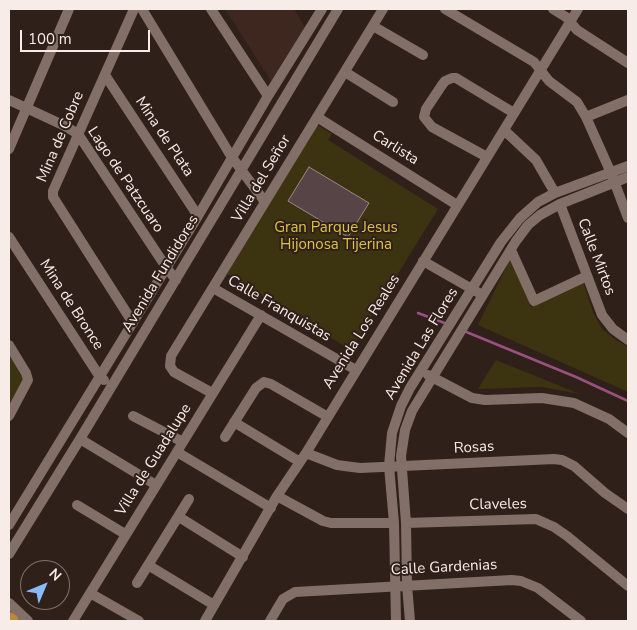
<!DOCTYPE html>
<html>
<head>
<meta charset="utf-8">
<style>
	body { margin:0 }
	#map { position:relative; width:637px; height:630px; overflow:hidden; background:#30201a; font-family:"Nunito Sans",sans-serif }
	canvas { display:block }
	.frame { position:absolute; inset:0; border:10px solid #f7ece8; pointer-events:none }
	.north { position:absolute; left:20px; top:560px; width:50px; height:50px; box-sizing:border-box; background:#30201a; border:1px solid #80726c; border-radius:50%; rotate:45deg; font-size:14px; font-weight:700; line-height:20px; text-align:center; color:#f7ece8 }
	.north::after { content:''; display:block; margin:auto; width:18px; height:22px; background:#8abafc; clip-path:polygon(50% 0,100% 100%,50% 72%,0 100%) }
	.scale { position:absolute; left:20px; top:30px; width:130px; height:22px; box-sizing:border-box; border:2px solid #f7ece8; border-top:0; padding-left:6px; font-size:15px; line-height:18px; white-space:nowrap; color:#f7ece8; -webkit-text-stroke:4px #30201a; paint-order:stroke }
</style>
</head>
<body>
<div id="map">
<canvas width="637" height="630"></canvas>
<div class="frame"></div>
<div class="north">N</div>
<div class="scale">100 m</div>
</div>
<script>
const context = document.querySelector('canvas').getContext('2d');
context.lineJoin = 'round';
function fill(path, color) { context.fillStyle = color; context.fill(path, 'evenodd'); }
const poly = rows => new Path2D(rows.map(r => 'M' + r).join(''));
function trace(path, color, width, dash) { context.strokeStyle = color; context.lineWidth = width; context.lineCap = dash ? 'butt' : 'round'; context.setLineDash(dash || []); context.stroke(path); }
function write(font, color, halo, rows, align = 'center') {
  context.font = font + ' "Nunito Sans",sans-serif'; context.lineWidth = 4; context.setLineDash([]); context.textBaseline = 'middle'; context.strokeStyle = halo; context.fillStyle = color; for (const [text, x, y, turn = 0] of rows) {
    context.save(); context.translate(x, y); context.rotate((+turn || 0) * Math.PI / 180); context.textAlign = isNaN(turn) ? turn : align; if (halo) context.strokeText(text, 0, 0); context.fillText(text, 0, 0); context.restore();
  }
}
fill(poly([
	[225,9,294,9,305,27,271,81]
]), '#3d271f');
fill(poly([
	[317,125,332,134,328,140,438,209,351,350,227,274],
	[511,257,531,307,583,282,593,312,602,329,616,340,628,347,628,392,478,325],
	[9,350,27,379,9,407],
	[496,360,580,394,542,387,478,389]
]), '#3c3410');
trace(poly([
	[418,313,447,324],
	[464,331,576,377,628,401]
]), '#9b5180', 2.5);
const building = poly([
	[309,167,369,203,348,237,288,201,309,167]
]);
fill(building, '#574446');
trace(building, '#9c8688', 1);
trace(poly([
	[142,9,231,156,265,202],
	[211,9,268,96],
	[445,9,534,62,549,81,577,102,586,117,611,173,628,218],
	[553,9,566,17,577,30,628,63],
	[373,26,423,55],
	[345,72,393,102],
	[105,75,198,216],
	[9,100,65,126,78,134,166,267,176,280],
	[317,117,457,205],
	[586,117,628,100],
	[504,130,536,160,555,193],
	[9,149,69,9],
	[487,157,432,127,424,117,426,109,442,85,445,81,452,78,456,78,514,113],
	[560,204,602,315,613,329,628,340],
	[9,237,100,377,104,380],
	[511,250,534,301,587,276],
	[423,261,479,293],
	[213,288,356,370],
	[133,323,53,197,53,191,134,9],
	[9,345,26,373,28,380,9,416],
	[428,375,472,398,485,400,542,398,574,403,609,419,628,433],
	[212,393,174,372,170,366,171,356,383,9],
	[133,416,183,442],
	[234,422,300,462],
	[225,437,256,388,264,382,271,384,328,417],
	[80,439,156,485],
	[177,452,271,508],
	[306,453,337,465,360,468,554,459,562,460,574,466,605,493,628,509],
	[277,496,323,521,331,523,394,523],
	[77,505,125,534],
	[179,517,243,557],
	[406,523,536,519,554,527,567,536,628,586],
	[9,525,198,216,268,96,322,9],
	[9,554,80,439,338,9],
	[148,565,214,605],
	[137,583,189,499],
	[90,593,139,621],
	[9,603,28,621],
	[73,621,261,315],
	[205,621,277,496,306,453,578,9],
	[270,621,283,599,295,592,512,580,521,581,538,588,581,621],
	[396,621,394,523,389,466,392,433,401,406,410,388,501,242,520,218,538,202,555,193,628,166],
	[410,621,407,585,406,523,401,456,405,430,412,411,516,241,528,225,540,215,560,204,628,177]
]), '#826f68', 10);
trace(poly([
	[9,619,12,621]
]), '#bf8539', 14);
write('15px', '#f7ece8', '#30201a', [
	["Mina de Cobre",61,137,-67],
	["Mina de Plata",164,137,56],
	["Carlista",395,148,32],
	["Villa del Señor",262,179,-59],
	["Lago de Patzcuaro",125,180,56],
	["Calle Mirtos",596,257,69],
	["Avenida Fundidores",161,274,-59],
	["Mina de Bronce",71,305,57],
	["Calle Franquistas",279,309,30],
	["Avenida Los Reales",362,332,-58],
	["Avenida Las Flores",422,344,-59],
	["Rosas",474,448,-3],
	["Villa de Guadalupe",154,460,-58],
	["Claveles",498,505,-1],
	["Calle Gardenias",444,568,-3]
]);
write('15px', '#ddc344', '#30201a', [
	["Gran Parque Jesus",336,228],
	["Hijonosa Tijerina",336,245]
]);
</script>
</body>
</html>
